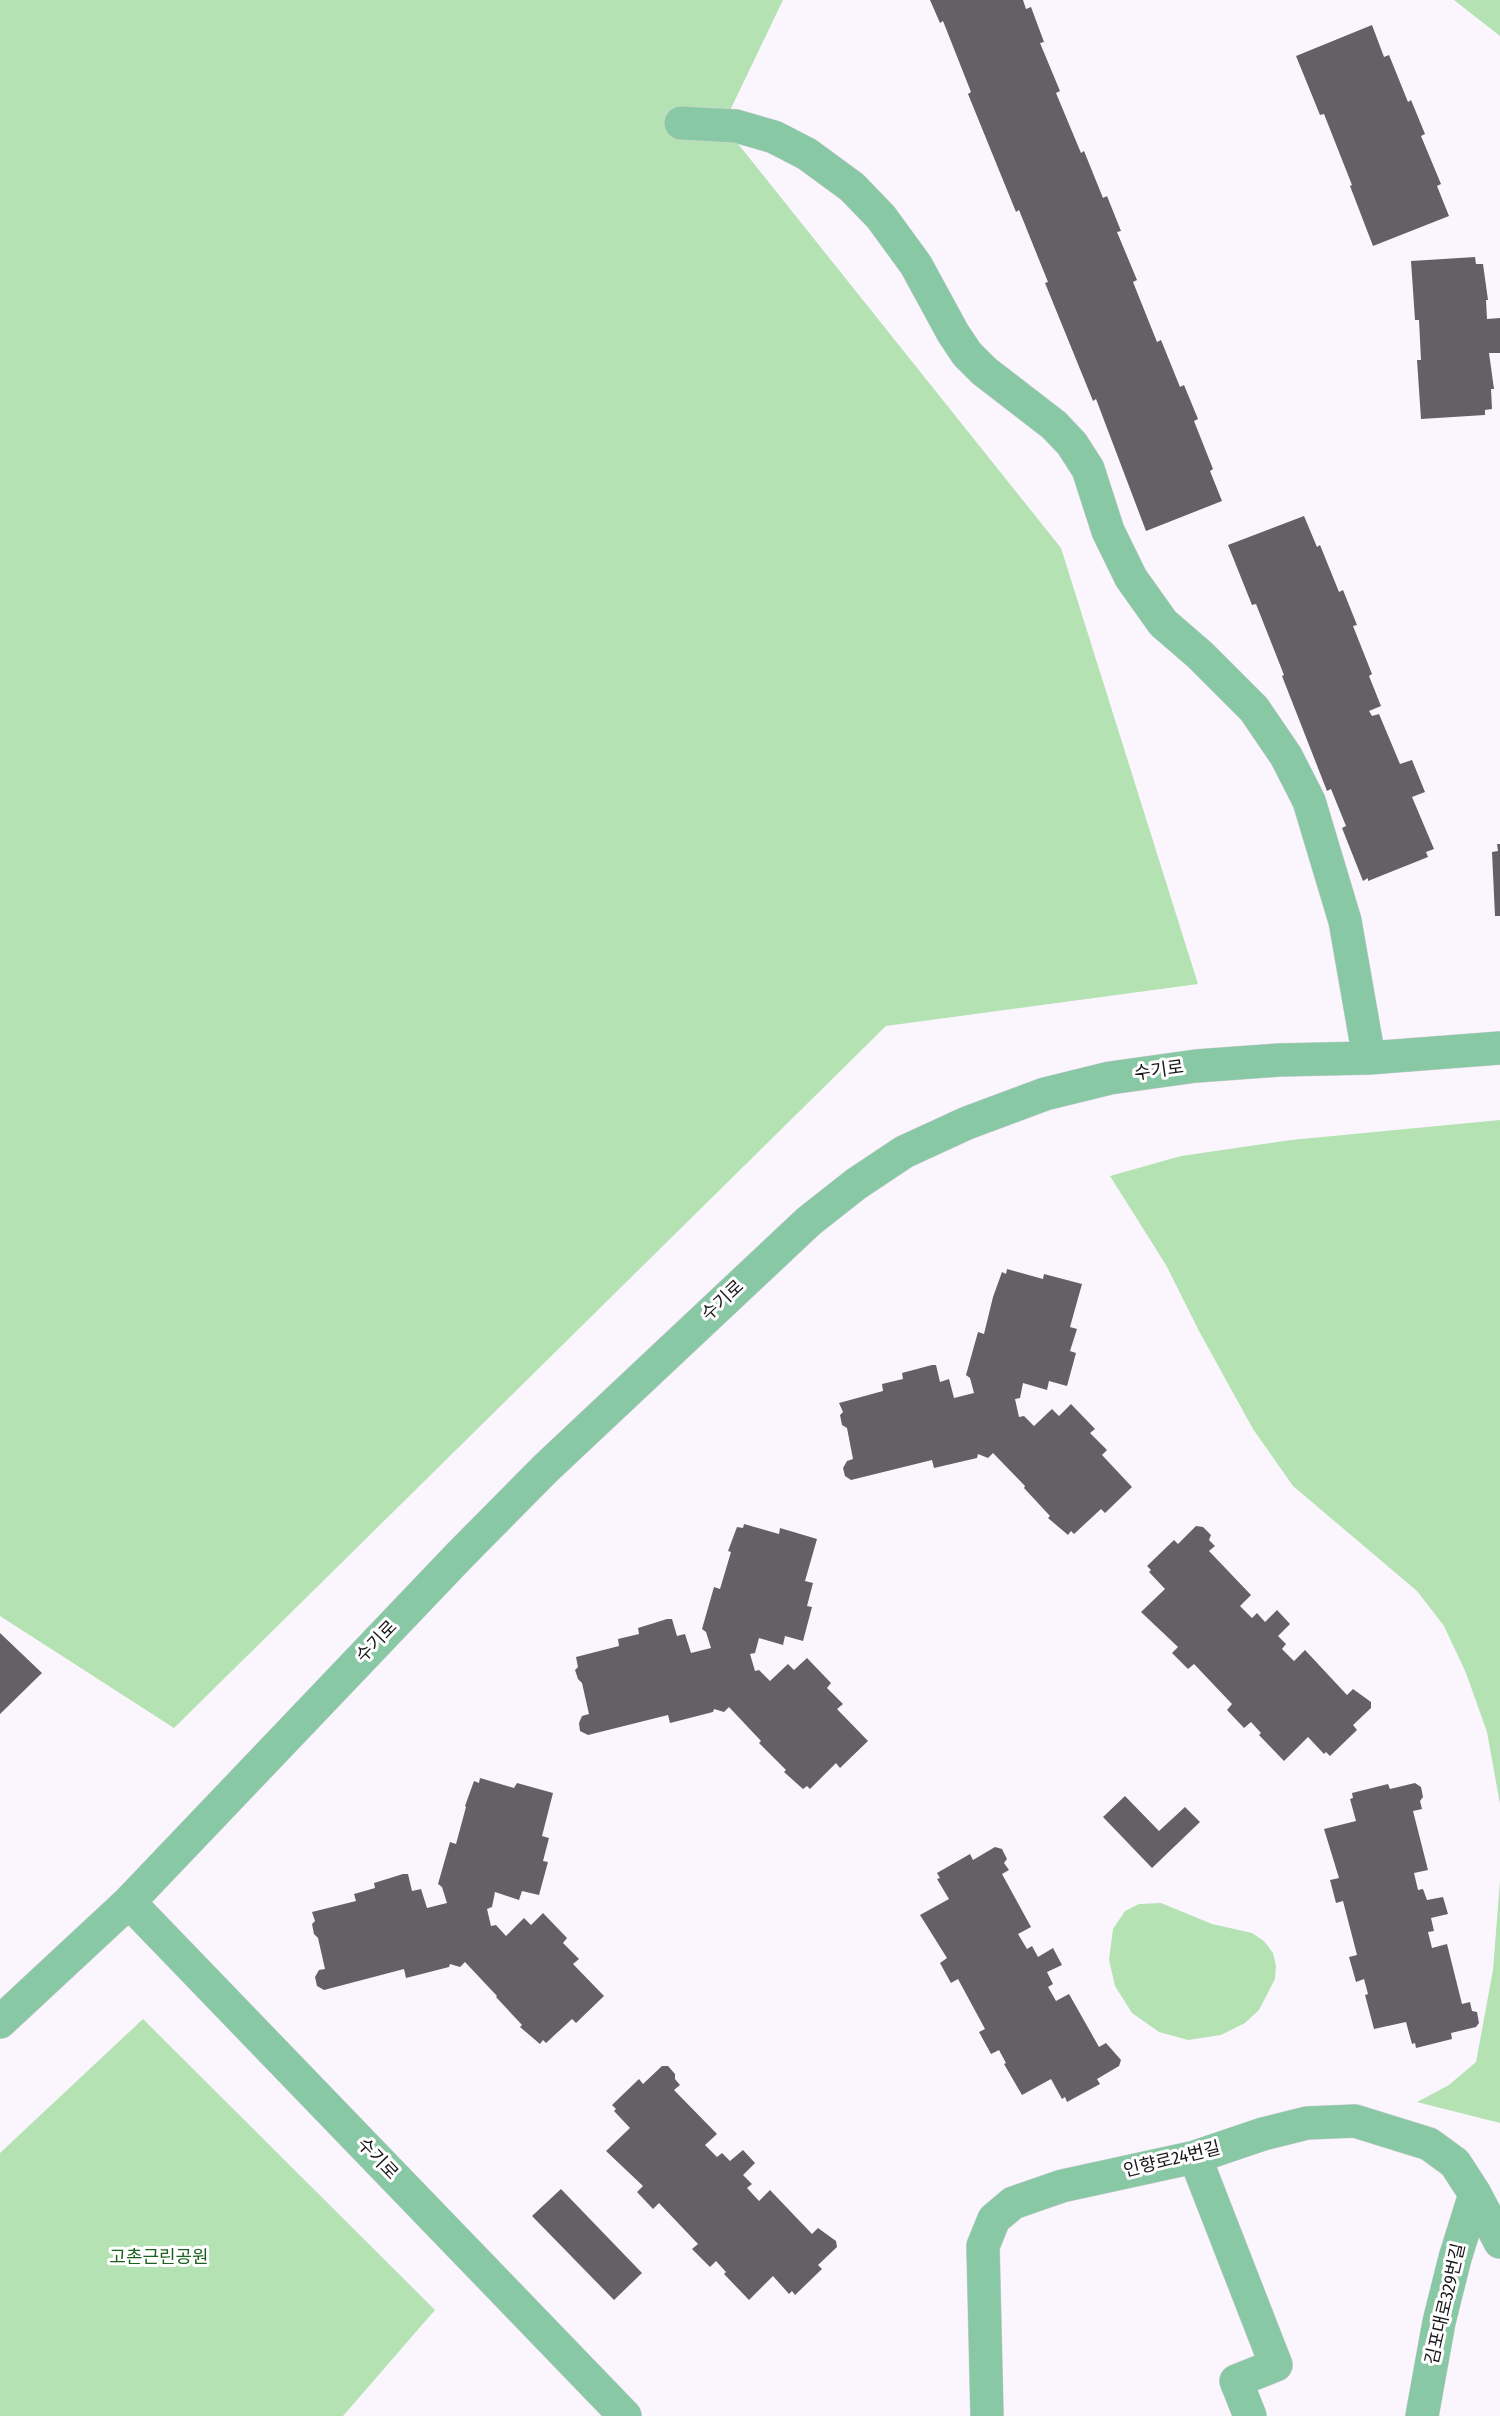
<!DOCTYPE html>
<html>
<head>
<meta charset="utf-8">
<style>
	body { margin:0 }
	canvas { display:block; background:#fbf6fe }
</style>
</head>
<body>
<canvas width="1500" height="2416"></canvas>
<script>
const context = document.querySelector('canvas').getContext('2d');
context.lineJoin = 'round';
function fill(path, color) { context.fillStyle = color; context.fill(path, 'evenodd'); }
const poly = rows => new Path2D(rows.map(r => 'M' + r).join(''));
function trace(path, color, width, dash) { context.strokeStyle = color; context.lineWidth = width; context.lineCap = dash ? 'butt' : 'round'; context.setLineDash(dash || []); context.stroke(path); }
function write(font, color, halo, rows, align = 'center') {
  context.font = font + ' "Fira Sans Condensed","Noto Sans KR",sans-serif'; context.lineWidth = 6; context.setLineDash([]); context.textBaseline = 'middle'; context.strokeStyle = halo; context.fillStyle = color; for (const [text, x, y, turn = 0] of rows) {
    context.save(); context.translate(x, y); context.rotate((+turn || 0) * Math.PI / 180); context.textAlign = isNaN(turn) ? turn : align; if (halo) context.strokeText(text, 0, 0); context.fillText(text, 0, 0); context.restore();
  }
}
fill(poly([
	[0,0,783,0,723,125,1061,548,1198,984,886,1026,174,1728,0,1616],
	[1454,0,1500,0,1500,36],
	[1500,1120,1500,1804,1487,1732,1466,1673,1444,1626,1417,1591,1293,1486,1253,1429,1199,1331,1166,1265,1110,1176,1181,1156,1291,1140],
	[1500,1881,1500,2123,1417,2102,1449,2085,1476,2062,1493,1970],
	[1161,1903,1212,1924,1252,1933,1264,1941,1273,1953,1276,1966,1275,1979,1259,2010,1245,2023,1221,2035,1188,2040,1159,2032,1132,2013,1115,1986,1109,1960,1113,1929,1125,1911,1139,1904],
	[143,2019,435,2310,343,2416,0,2416,0,2153]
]), '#b4e2b2');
fill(poly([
	[930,0,1023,0,1026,9,1031,7,1044,42,1040,43,1060,91,1056,93,1081,153,1084,151,1103,198,1107,196,1121,231,1117,232,1137,280,1133,282,1157,342,1161,340,1180,387,1184,385,1198,419,1194,421,1213,469,1210,471,1222,501,1146,531,1096,399,1093,401,1045,283,1048,282,1019,210,1016,212,968,94,971,92,943,21,940,23],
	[1372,25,1384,57,1389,55,1408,102,1411,100,1425,134,1421,136,1441,184,1437,186,1449,216,1373,246,1350,186,1352,185,1324,114,1320,115,1296,56],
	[1475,257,1476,264,1483,264,1488,300,1486,300,1487,319,1500,318,1500,353,1489,353,1494,389,1491,389,1492,409,1485,410,1485,415,1421,419,1417,360,1421,360,1419,320,1415,320,1411,261],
	[1304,516,1317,547,1320,545,1339,592,1343,590,1357,625,1353,626,1372,674,1369,676,1381,706,1369,711,1372,716,1379,714,1400,764,1412,760,1425,792,1412,797,1434,849,1426,852,1428,857,1368,881,1368,878,1363,881,1342,828,1346,826,1331,789,1327,791,1282,676,1284,675,1256,604,1252,605,1228,545],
	[1497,844,1500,844,1500,916,1495,916,1492,852,1498,851],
	[1007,1269,1043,1279,1044,1274,1082,1284,1070,1327,1077,1329,1070,1351,1076,1353,1067,1386,1049,1381,1047,1390,1023,1383,1020,1398,1015,1399,1019,1417,1024,1416,1034,1426,1052,1409,1059,1416,1071,1404,1095,1429,1090,1433,1107,1450,1102,1455,1132,1487,1105,1513,1101,1509,1074,1534,1071,1531,1068,1535,1048,1518,1050,1516,1024,1488,1025,1486,993,1453,988,1458,978,1454,977,1458,934,1468,932,1460,851,1480,845,1476,843,1468,847,1461,853,1459,847,1428,842,1425,840,1415,843,1412,839,1403,883,1391,882,1384,903,1379,902,1373,932,1365,936,1365,940,1382,949,1379,954,1398,974,1393,970,1378,966,1375,978,1332,984,1334,993,1297,1002,1272,1006,1274],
	[744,1524,779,1534,780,1528,817,1539,805,1581,813,1583,807,1606,812,1607,803,1641,785,1636,783,1645,759,1638,755,1653,750,1654,755,1671,759,1670,770,1681,788,1664,794,1670,807,1658,831,1683,827,1688,843,1704,837,1709,868,1741,840,1768,836,1763,810,1789,807,1786,803,1789,784,1772,786,1770,759,1743,761,1741,729,1707,724,1712,714,1709,713,1712,670,1723,668,1715,588,1735,580,1731,579,1723,582,1716,589,1714,582,1683,578,1679,575,1670,578,1667,576,1657,619,1646,618,1639,639,1634,638,1628,667,1619,672,1619,677,1636,685,1634,691,1653,711,1648,706,1632,702,1629,714,1587,720,1589,731,1552,728,1551,737,1527,743,1528],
	[1196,1526,1203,1527,1211,1535,1209,1540,1215,1546,1209,1551,1251,1595,1240,1606,1252,1618,1257,1613,1265,1622,1277,1610,1290,1624,1278,1636,1286,1644,1282,1649,1294,1661,1305,1650,1347,1695,1353,1689,1371,1702,1371,1708,1353,1725,1357,1730,1330,1756,1326,1752,1324,1754,1308,1737,1284,1761,1259,1735,1261,1733,1251,1722,1244,1728,1227,1710,1232,1704,1194,1664,1188,1669,1172,1653,1178,1647,1141,1612,1165,1589,1149,1572,1151,1570,1147,1566,1174,1540,1178,1544],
	[0,1633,42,1673,0,1714],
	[480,1778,514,1788,517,1783,553,1793,542,1836,549,1838,543,1861,548,1862,539,1895,522,1891,519,1900,495,1892,492,1907,487,1909,491,1926,496,1925,506,1936,524,1918,531,1925,543,1913,567,1938,563,1943,579,1959,573,1964,604,1996,576,2023,572,2019,546,2043,543,2040,540,2044,520,2027,522,2025,496,1997,497,1996,465,1962,460,1967,450,1964,449,1967,406,1978,404,1969,324,1990,317,1986,315,1977,319,1970,325,1969,318,1938,314,1934,312,1924,315,1921,312,1912,356,1901,354,1894,375,1888,374,1883,403,1874,408,1874,412,1891,421,1889,427,1908,447,1903,442,1887,438,1884,450,1842,456,1844,466,1807,465,1806,474,1781,479,1783],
	[1415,1783,1421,1787,1423,1797,1420,1801,1422,1809,1413,1811,1428,1870,1414,1873,1418,1890,1423,1889,1427,1900,1443,1897,1448,1914,1431,1918,1434,1931,1428,1932,1432,1948,1447,1944,1462,2004,1470,2002,1472,2011,1477,2012,1479,2023,1476,2027,1451,2033,1452,2039,1416,2048,1415,2043,1412,2044,1406,2022,1374,2029,1365,1995,1368,1994,1364,1979,1356,1982,1349,1957,1357,1955,1343,1901,1336,1903,1330,1880,1339,1878,1324,1829,1356,1821,1350,1799,1353,1798,1352,1793,1388,1784,1390,1789],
	[1125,1796,1159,1831,1185,1807,1200,1822,1152,1868,1103,1817],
	[995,1847,1002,1849,1007,1859,1004,1863,1009,1870,1002,1874,1031,1927,1018,1934,1027,1949,1032,1946,1038,1957,1053,1948,1062,1965,1047,1972,1053,1984,1048,1987,1056,2001,1069,1994,1099,2047,1106,2043,1121,2060,1119,2066,1097,2079,1100,2084,1067,2102,1065,2097,1062,2099,1051,2079,1022,2095,1004,2064,1006,2063,999,2050,991,2054,979,2032,985,2029,958,1979,951,1983,940,1963,947,1958,920,1915,949,1899,937,1879,940,1878,937,1873,970,1854,973,1860],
	[662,2066,668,2066,675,2074,675,2079,680,2085,674,2090,717,2134,705,2145,717,2157,722,2153,730,2161,743,2150,755,2163,743,2175,752,2184,747,2188,759,2201,770,2190,812,2234,818,2228,836,2241,837,2247,818,2265,822,2269,795,2295,792,2291,789,2294,773,2276,749,2300,724,2274,726,2272,716,2261,710,2267,692,2249,698,2244,659,2203,653,2209,637,2192,643,2186,606,2151,630,2128,614,2111,616,2109,612,2105,639,2079,643,2084],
	[561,2189,642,2273,614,2300,532,2216]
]), '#646066');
const minor = poly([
	[681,123,736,126,774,137,807,154,852,187,881,217,916,265,953,333,967,354,984,371,1054,425,1072,444,1088,469,1108,531,1131,578,1163,623,1200,655,1254,709,1286,756,1309,801,1345,921,1369,1058],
	[129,1902,625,2416],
	[0,2022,129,1902,459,1556,545,1469,809,1221,856,1184,904,1152,967,1123,1045,1094,1110,1078,1196,1066,1279,1060,1369,1058,1500,1048],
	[1195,2157,1276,2365,1236,2381,1250,2416],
	[987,2416,983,2246,994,2219,1013,2203,1062,2186,1195,2157,1263,2134,1307,2123,1355,2121,1429,2144,1455,2163,1475,2194,1500,2242],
	[1422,2416,1439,2322,1455,2258,1475,2194]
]);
trace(minor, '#d7d2d9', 34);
trace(minor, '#89c8a5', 33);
write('18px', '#181719', '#fff', [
	["수기로",1159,1071,-8],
	["수기로",723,1301,-43],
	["수기로",377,1642,-46],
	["수기로",377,2159,46],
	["인향로24번길",1172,2160,-14],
	["김포대로329번길",1446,2304,-77]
]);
write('18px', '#1a611e', '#fff', [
	["고촌근린공원",159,2258]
]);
</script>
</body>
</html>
